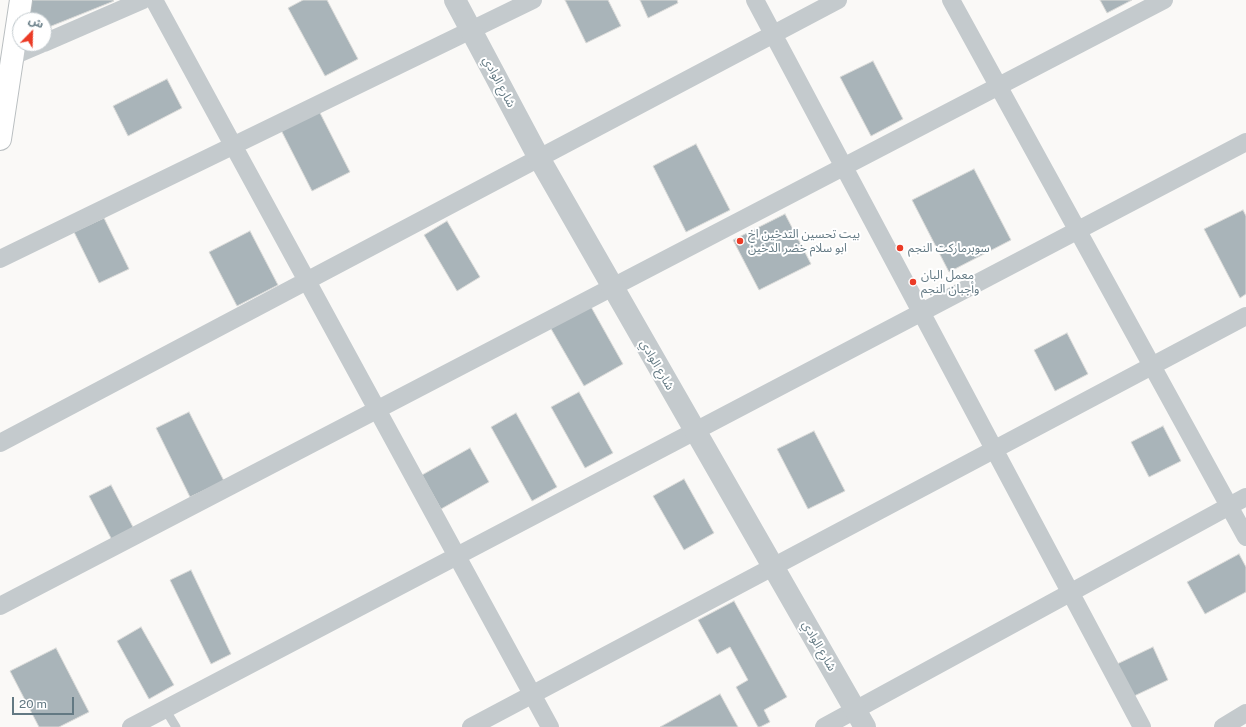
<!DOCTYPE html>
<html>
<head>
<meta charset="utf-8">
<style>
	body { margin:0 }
	#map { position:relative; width:1246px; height:727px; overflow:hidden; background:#faf9f7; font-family:"Public Sans","Noto Sans Arabic",sans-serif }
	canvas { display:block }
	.north { position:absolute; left:12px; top:12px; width:40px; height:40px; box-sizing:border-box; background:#fff; border:1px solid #c1c9cd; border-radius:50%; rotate:23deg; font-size:11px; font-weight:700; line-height:16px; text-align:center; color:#637983 }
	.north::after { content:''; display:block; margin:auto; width:14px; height:18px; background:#eb3b26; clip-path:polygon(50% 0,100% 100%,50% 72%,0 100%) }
	.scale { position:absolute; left:12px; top:697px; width:62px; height:18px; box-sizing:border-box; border:2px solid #637983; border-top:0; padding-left:5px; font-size:12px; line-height:14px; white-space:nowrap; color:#637983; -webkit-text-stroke:3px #fff; paint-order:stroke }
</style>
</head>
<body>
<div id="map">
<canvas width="1246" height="727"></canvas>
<div class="north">ش</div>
<div class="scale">20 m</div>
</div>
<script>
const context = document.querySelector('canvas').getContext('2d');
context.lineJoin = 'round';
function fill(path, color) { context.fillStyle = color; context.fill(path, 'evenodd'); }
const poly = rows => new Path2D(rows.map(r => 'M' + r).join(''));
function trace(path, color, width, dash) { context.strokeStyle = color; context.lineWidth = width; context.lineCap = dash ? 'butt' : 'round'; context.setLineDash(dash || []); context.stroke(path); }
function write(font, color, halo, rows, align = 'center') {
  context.font = font + ' "Public Sans","Noto Sans Arabic",sans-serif'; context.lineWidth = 4; context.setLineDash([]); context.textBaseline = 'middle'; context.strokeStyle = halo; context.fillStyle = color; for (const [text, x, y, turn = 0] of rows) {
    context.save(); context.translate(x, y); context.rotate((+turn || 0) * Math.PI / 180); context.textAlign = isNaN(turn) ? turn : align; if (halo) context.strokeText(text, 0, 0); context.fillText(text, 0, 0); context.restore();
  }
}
const building = poly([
	[27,0,113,0,114,1,44,29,44,20,28,20,27,0],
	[303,0,327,0,358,59,325,76,288,8,303,0],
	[565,0,608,0,621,26,586,43,565,0],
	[640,0,677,0,678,3,648,18,640,0],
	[1100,0,1132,0,1107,13,1100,0],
	[873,61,903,119,871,136,840,77,873,61],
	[167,79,182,108,128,136,113,106,167,79],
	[319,111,350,172,312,191,281,130,319,111],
	[696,144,730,210,686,232,653,166,696,144],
	[974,169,1011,240,949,272,912,200,974,169],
	[1243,210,1246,216,1246,294,1240,298,1204,229,1243,210],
	[785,214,811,264,759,290,733,240,785,214],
	[104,218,129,269,99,283,74,232,104,218],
	[447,221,480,277,457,291,424,235,447,221],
	[250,231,278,285,237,306,209,252,250,231],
	[590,305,623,364,584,386,550,327,590,305],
	[1067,333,1088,374,1055,391,1034,350,1067,333],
	[579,392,613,453,585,468,551,407,579,392],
	[189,412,224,481,190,497,156,428,189,412],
	[516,413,557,487,532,501,491,427,516,413],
	[1163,426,1181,461,1149,477,1131,442,1163,426],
	[814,431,845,491,808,509,777,449,814,431],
	[470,448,489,482,441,509,422,475,470,448],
	[684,479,714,533,684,550,653,496,684,479],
	[111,485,134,529,112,540,89,496,111,485],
	[1239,554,1246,567,1246,592,1205,614,1187,582,1239,554],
	[191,570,231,654,211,664,170,580,191,570],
	[734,601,787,697,764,710,770,722,760,727,758,727,736,687,748,680,730,647,717,654,698,620,734,601],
	[141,627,174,685,149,699,117,641,141,627],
	[1153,647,1168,680,1132,697,1117,664,1153,647],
	[56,648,89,712,59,727,39,727,10,671,56,648],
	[720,694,738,727,660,727,720,694]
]);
fill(building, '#a9b4b9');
trace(building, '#dbdbd9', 1);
const trunk = poly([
	[0,139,21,0]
]);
trace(trunk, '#b9bec0', 24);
trace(poly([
	[165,709,176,727]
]), '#c4cacd', 9);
trace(poly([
	[154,0,550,727],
	[755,0,1142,727],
	[951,0,1246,537],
	[44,43,143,0],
	[13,56,41,44],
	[0,259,533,0],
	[0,443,838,0],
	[0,606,1164,0],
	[131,727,1246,142],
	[471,727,1246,316],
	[824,727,1246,497],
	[1223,727,1246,713]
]), '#c4cacd', 18);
trace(poly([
	[455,0,539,158,865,727]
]), '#c4cacd', 22);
trace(trunk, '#fff', 22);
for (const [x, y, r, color] of [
	[740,241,4,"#eb3b26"],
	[900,248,4,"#eb3b26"],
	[913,282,4,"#eb3b26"]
]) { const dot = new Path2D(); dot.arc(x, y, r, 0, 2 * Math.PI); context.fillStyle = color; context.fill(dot); trace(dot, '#fff', 1.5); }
write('12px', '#637983', '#fff', [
	["شارع الوادي",499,82,62],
	["شارع الوادي",657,365,60],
	["شارع الوادي",819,646,60]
]);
write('12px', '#637983', '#fff', [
	["بيت تحسين التدخين اخ",748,234],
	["ابو سلام خضر الدخين",748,248],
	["سوبرماركت النجم",908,248],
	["معمل البان",921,275],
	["وأجبان النجم",921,289]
], 'left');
</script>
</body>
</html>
